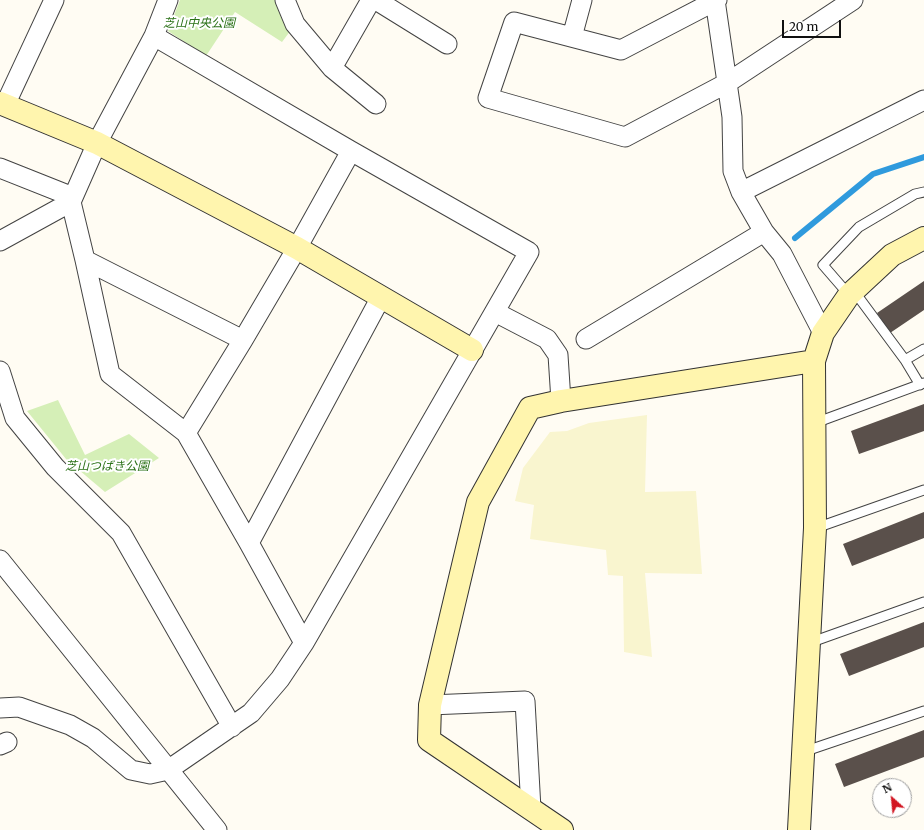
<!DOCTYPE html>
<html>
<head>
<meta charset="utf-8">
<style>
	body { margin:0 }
	#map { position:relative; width:924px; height:830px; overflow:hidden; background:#fffcf3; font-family:Merriweather,serif }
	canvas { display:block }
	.north { position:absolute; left:872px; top:778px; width:40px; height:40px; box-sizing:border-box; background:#fff; border:1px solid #9f9f9f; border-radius:50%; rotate:333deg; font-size:11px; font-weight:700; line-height:16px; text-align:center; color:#101010 }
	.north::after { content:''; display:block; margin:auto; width:14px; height:18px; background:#d21622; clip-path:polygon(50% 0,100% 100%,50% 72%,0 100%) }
	.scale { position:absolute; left:782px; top:20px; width:59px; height:18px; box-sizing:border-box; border:2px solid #101010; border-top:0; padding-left:5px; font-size:12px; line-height:14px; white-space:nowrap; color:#101010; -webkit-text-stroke:3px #fff; paint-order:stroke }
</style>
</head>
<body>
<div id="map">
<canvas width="924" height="830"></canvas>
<div class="north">N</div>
<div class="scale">20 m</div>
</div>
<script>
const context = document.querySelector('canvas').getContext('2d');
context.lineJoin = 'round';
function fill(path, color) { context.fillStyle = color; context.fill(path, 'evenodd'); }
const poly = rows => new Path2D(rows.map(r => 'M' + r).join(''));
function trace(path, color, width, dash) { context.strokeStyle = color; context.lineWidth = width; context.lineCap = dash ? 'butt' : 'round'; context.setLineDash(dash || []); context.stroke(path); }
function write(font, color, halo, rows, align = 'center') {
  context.font = font + ' Merriweather,"Noto Sans JP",serif'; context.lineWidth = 4; context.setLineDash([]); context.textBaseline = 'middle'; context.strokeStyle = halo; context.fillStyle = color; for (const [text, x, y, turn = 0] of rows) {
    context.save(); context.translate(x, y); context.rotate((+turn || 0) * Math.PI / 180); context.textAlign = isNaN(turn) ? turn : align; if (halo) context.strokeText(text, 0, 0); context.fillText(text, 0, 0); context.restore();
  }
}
fill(poly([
	[647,415,645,492,696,491,702,574,645,573,652,657,624,652,623,576,608,575,606,550,530,539,534,505,515,501,523,468,550,432,567,431,589,423]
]), '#f9f5cf');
fill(poly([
	[180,0,279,0,291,30,282,42,235,12,206,56,168,31],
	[58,400,85,455,129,434,159,458,105,492,66,459,27,411]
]), '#d5efb7');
trace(poly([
	[795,238,873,174,924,157]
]), '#2f9add', 6);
fill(poly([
	[924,281,924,310,890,333,877,313],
	[924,404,924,431,859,454,851,431],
	[924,512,924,538,852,566,843,544],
	[924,622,924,647,849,676,840,654],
	[924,730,924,757,844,787,835,764]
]), '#5a504b');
const lane = poly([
	[854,291,905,360,920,385],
	[849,295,823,265,859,227,915,194,924,192],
	[905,360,924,349],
	[815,423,924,383],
	[816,528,924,490],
	[809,643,924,602],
	[803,752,924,711]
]);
const street = poly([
	[168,0,154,36,97,143,71,202,85,260,110,374,186,433,249,543,304,643],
	[285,0,295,24,332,68,376,104],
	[376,0,447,44],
	[715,0,732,117,733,171,741,192,764,232,782,254,823,333],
	[717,0,621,50,514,22,488,98,625,137,727,83,853,0],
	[572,37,582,0],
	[332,68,371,0],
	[5,105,54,0],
	[0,168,73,197],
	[741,192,924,100],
	[0,241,71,202],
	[85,260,243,340],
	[495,312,547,339,558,355,561,401],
	[586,339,764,232],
	[0,371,15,418,55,467,121,533,232,727],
	[186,433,243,340,297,248,351,151],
	[249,543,381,297],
	[0,560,217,830],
	[430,705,525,701,531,809],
	[0,708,19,707,70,725,93,738,131,770,150,774,168,770,251,713,280,679,304,643,529,252,351,151,154,36],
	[0,745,7,742]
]);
const secondary = poly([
	[0,103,97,143,297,248,472,350],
	[562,830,429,740,430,705,478,502,530,408,561,401,814,361],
	[799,830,815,528,814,361,823,333,849,295,892,255,924,238]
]);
trace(lane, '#434343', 11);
trace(street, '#434343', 21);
trace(secondary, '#323232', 24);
trace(lane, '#fff', 9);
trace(street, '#fff', 19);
trace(secondary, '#fff5ae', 22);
write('italic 12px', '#2b7117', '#fff', [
	["芝山中央公園",199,24],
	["芝山つばき公園",107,467]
]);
</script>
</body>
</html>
